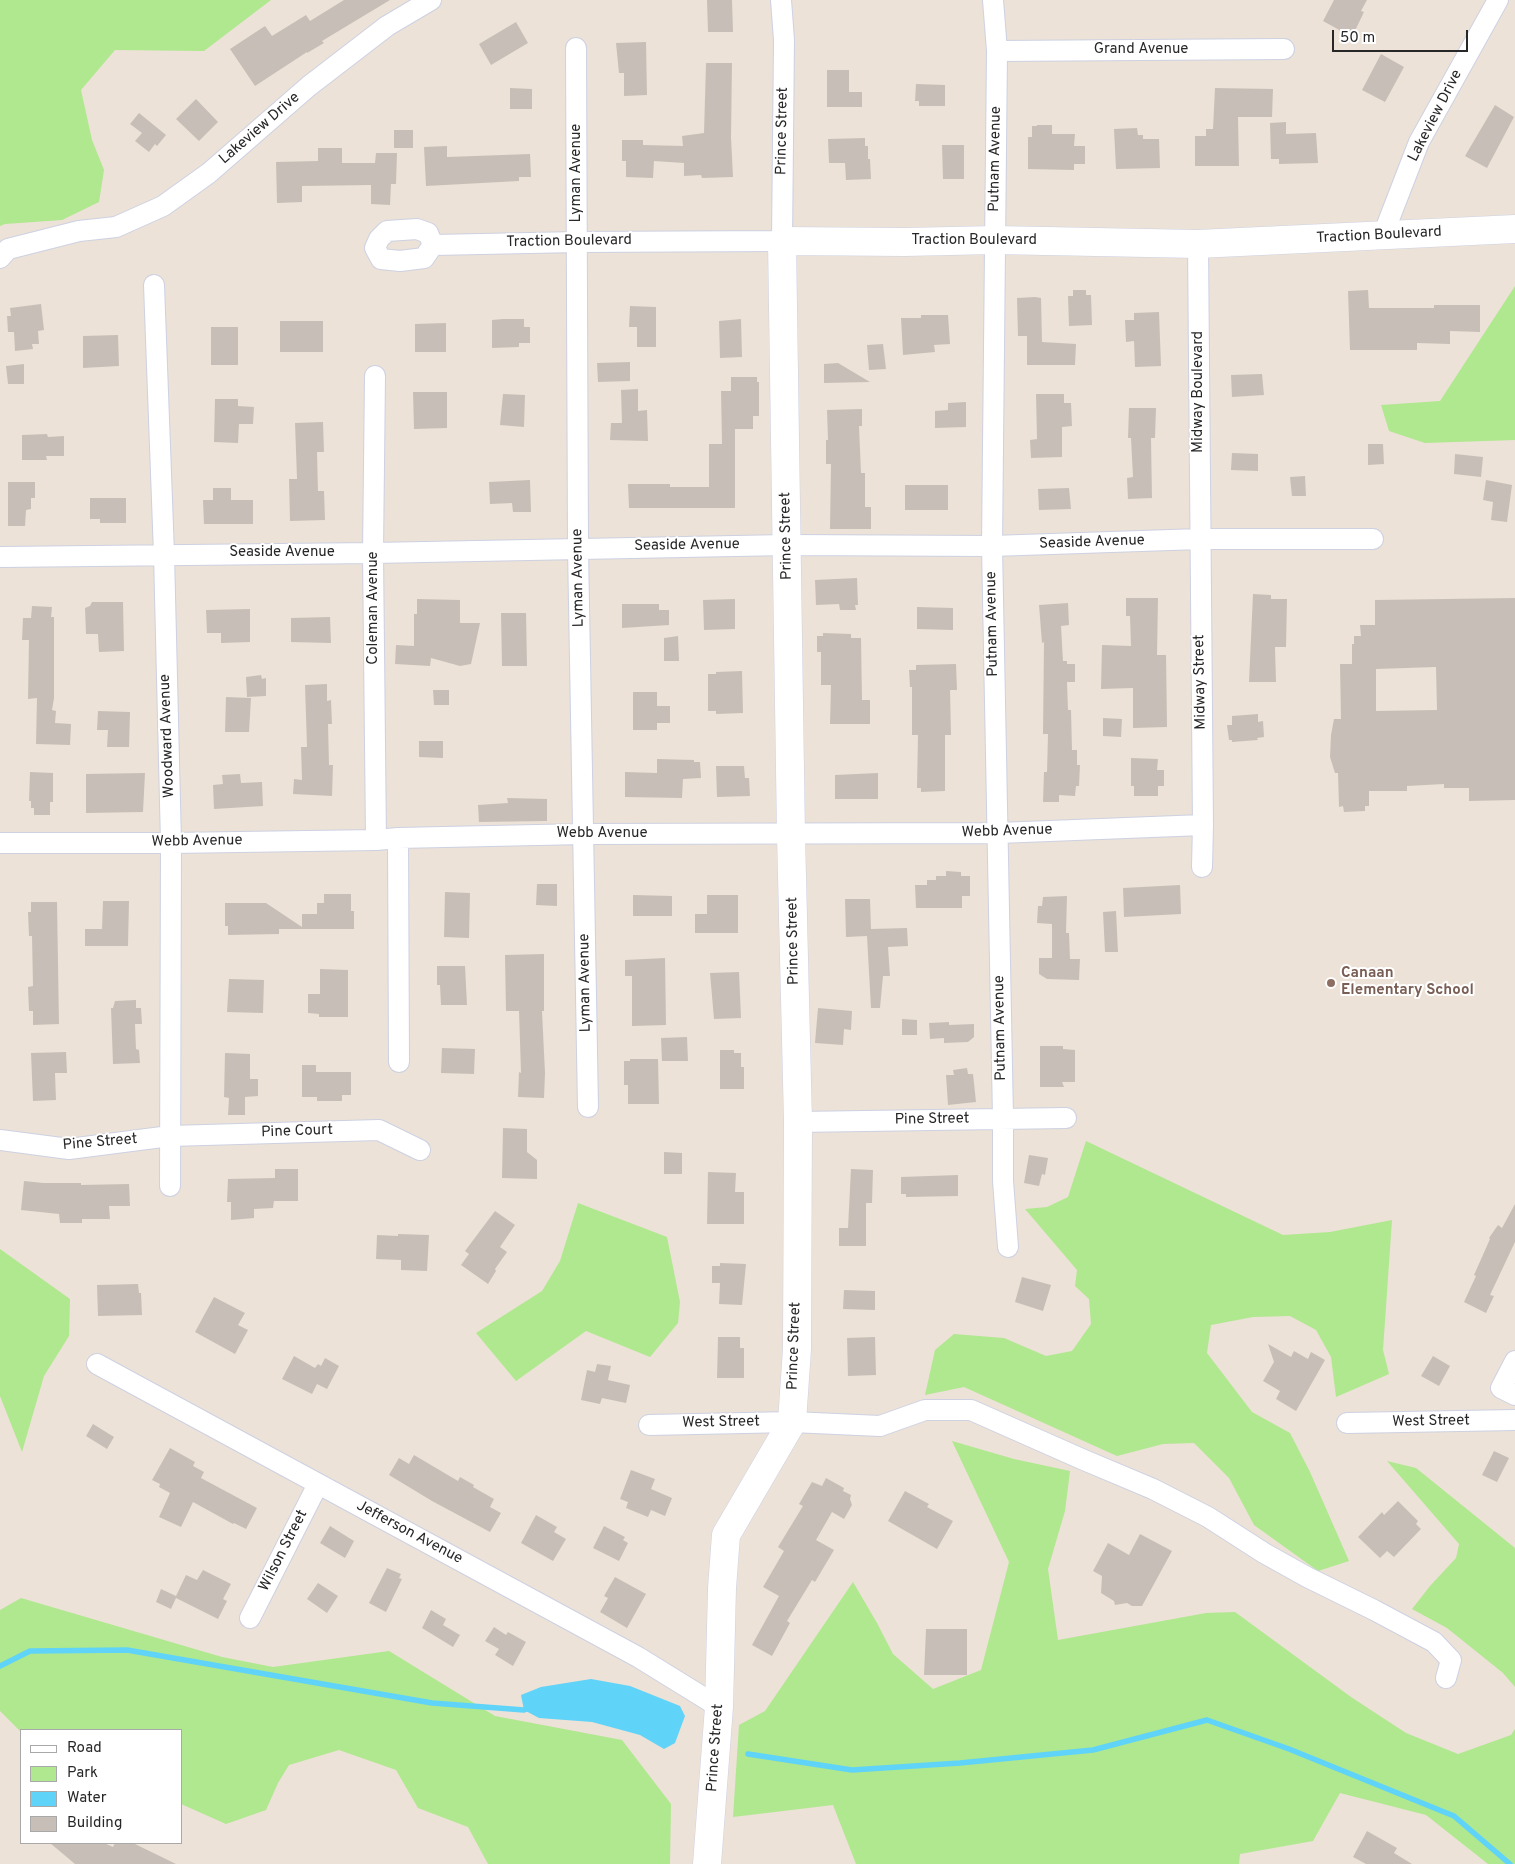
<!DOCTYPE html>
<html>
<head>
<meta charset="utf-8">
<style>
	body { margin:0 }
	#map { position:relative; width:1515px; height:1864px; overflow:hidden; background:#ece2d7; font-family:Overpass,sans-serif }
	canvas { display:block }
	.legend { position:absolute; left:20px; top:1729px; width:162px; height:115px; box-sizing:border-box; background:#fff; border:1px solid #a9a9a9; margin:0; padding:6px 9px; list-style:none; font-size:15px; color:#272727 }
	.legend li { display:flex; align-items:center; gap:10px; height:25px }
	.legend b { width:25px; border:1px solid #a9a9a9 }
	.scale { position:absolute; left:1332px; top:30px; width:136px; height:22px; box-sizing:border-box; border:2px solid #272727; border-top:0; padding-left:6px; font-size:15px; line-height:18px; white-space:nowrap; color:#272727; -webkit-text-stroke:4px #fff; paint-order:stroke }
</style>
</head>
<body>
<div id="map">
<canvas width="1515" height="1864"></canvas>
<ul class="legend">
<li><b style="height:6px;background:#fff"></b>Road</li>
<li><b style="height:14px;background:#afe88e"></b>Park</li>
<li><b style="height:14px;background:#60d3f8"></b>Water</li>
<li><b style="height:14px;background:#c7bfb7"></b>Building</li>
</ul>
<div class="scale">50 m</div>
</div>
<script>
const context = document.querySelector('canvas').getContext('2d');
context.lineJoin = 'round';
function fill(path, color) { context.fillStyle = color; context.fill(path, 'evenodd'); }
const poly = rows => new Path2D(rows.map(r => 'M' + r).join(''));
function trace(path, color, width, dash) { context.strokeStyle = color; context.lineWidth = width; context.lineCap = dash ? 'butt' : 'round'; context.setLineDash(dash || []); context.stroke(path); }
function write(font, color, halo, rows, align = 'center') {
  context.font = font + ' Overpass,sans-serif'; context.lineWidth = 4; context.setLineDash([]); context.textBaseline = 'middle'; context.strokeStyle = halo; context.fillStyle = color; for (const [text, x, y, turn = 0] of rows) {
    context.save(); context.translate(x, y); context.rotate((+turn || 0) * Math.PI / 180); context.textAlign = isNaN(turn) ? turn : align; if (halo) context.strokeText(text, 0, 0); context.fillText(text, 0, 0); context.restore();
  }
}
fill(poly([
	[0,0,271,0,204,51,115,50,81,90,92,140,104,170,99,202,62,220,5,224,0,226],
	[1515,286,1515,440,1425,443,1389,431,1381,405,1440,401],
	[1086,1141,1283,1235,1330,1232,1392,1220,1383,1350,1389,1374,1336,1397,1331,1357,1316,1330,1290,1316,1253,1317,1211,1325,1207,1353,1252,1412,1290,1433,1310,1472,1349,1561,1318,1571,1254,1525,1229,1478,1194,1443,1163,1444,1117,1456,964,1387,925,1395,935,1350,954,1334,1004,1338,1046,1356,1072,1351,1091,1324,1089,1299,1075,1286,1077,1270,1025,1209,1047,1207,1068,1197],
	[578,1203,667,1237,680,1302,678,1323,650,1357,586,1331,516,1381,476,1333,542,1291,560,1261],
	[0,1249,70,1299,69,1336,44,1376,22,1452,0,1396],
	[952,1441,1014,1459,1070,1471,1065,1511,1048,1569,1058,1640,1206,1613,1235,1612,1351,1697,1406,1733,1458,1754,1511,1735,1515,1729,1515,1864,1488,1864,1426,1815,1340,1793,1313,1841,1240,1854,1239,1864,856,1864,833,1805,733,1817,739,1725,765,1711,853,1582,877,1623,893,1654,933,1689,981,1670,1009,1562],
	[1387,1461,1416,1468,1515,1548,1515,1687,1503,1673,1447,1628,1412,1609,1430,1586,1456,1558,1459,1544],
	[21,1598,222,1657,273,1667,389,1651,495,1716,622,1740,671,1804,670,1864,488,1864,468,1827,418,1808,396,1770,339,1750,289,1765,278,1783,266,1810,226,1824,181,1804,181,1730,21,1730,21,1732,0,1711,0,1610]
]), '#afe88e');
fill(poly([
	[591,1679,630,1686,680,1706,685,1716,675,1743,664,1749,640,1735,592,1722,539,1718,524,1710,521,1695,541,1687]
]), '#60d3f8');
trace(poly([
	[0,1666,30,1651,127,1650,432,1703,524,1710,529,1708],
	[748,1754,852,1770,960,1763,1093,1750,1207,1720,1289,1749,1454,1816,1510,1864]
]), '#60d3f8', 5.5);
fill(poly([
	[344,0,390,0,322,41,324,43,307,53,307,52,255,86,230,49,265,26,272,36,306,15,310,21],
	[707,0,732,0,733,32,708,32],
	[1334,0,1367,0,1361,11,1364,12,1352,37,1323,21],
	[516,22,528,43,491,65,479,44],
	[646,42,647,95,624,96,624,73,619,73,616,43],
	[1381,54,1404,67,1385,102,1362,90],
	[706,63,732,63,731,137,733,177,702,178,701,175,684,176,684,163,654,161,653,178,626,177,626,161,622,161,622,140,643,140,643,145,683,146,682,136,704,133],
	[827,70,849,70,849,92,862,92,862,107,827,107],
	[916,84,945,85,945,106,919,106,919,101,915,101],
	[510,88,532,89,532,109,510,109],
	[1215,88,1273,89,1272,117,1238,117,1239,166,1195,166,1195,136,1206,136,1206,129,1213,129],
	[196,99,218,122,199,141,176,119],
	[1495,105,1514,117,1487,168,1465,156],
	[139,113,166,135,157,146,155,144,149,152,135,141,142,133,130,124],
	[1286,122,1286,134,1316,133,1318,163,1279,164,1279,159,1271,159,1270,123],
	[1037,125,1052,125,1052,134,1075,134,1074,146,1085,146,1085,164,1074,164,1074,170,1028,169,1028,137,1032,137,1032,126,1037,126],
	[1137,128,1138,135,1143,135,1143,139,1159,139,1160,168,1116,169,1114,129],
	[394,130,413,130,413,148,394,148],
	[865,138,865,146,868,146,868,159,870,159,871,179,846,180,845,163,829,163,828,139],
	[942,145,964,145,964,179,943,179],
	[447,146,447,157,530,154,531,177,519,177,519,181,426,186,424,147],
	[318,148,342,148,342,163,375,163,376,153,397,153,396,184,391,184,390,205,371,204,371,185,302,186,302,202,277,203,276,162,318,161],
	[1073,290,1086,290,1086,295,1091,295,1092,325,1069,326,1068,296,1073,296],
	[1368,290,1369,308,1434,308,1434,305,1480,305,1480,332,1450,331,1450,344,1417,343,1417,350,1350,350,1348,291],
	[1035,297,1041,298,1042,342,1076,344,1075,365,1027,365,1027,336,1018,336,1017,298],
	[41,304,44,330,38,331,39,344,32,344,33,349,15,351,14,332,8,332,7,316,11,316,10,308],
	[630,306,656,307,656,347,637,347,637,327,629,327],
	[1159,312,1161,366,1135,367,1134,341,1126,342,1125,320,1134,320,1134,313],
	[921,315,948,315,950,344,934,345,935,352,903,355,901,318,921,318],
	[503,319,524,319,524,327,530,327,530,343,519,343,519,347,492,348,492,320],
	[741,319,742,357,720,358,719,321],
	[280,321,323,321,323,352,280,352],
	[446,323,446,352,415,352,415,324],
	[211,327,238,327,238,365,211,365],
	[118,335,119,366,83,368,83,336],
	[883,344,886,369,869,370,867,345],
	[630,362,630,381,598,382,597,363],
	[838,363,870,382,824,383,824,364],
	[24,364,24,384,8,384,6,366],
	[1262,374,1264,395,1232,397,1231,375],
	[731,377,757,377,757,382,759,382,759,416,753,416,753,429,735,429,735,508,629,508,628,484,670,484,670,487,709,487,709,444,722,444,721,391,731,391],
	[638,389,638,411,647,410,648,441,610,440,611,423,622,423,621,390],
	[413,392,447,392,447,428,414,429],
	[503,394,525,395,524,427,500,425],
	[1036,394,1064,394,1064,403,1071,403,1072,426,1062,427,1062,457,1031,458,1030,440,1037,439],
	[215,399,238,399,238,406,254,407,253,424,239,424,238,443,214,442],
	[966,402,966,427,935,428,935,411,948,410,948,403],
	[1129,408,1156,408,1155,438,1151,438,1152,498,1128,499,1127,478,1133,477,1131,438,1128,438],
	[862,409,862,426,859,426,861,473,865,473,865,507,871,507,871,529,830,529,831,464,826,464,826,440,828,440,827,410],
	[323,422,324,452,317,452,318,491,324,491,325,520,290,521,289,479,297,479,295,423],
	[47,434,48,437,64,436,64,456,46,456,47,460,22,460,22,435],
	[1368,444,1383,444,1384,464,1368,465],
	[1232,453,1258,454,1258,471,1231,470],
	[1455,454,1483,457,1481,477,1454,474],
	[1305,476,1306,496,1292,496,1290,477],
	[530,480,531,512,513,512,512,503,490,504,489,482],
	[1486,480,1512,485,1507,522,1491,520,1493,502,1483,500],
	[8,482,35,482,35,498,31,498,31,509,26,510,25,526,8,526],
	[905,485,948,485,948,510,905,510],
	[213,488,231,488,231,500,253,500,253,524,204,524,203,500,213,500],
	[1069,488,1071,509,1039,510,1038,489],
	[90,498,126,498,126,523,100,523,100,519,90,519],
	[857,578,858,605,855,605,856,610,840,610,839,604,816,605,815,580],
	[1253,594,1271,595,1271,599,1287,599,1286,647,1275,647,1276,682,1249,682],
	[1126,598,1158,598,1157,655,1166,655,1167,727,1133,728,1133,688,1101,689,1102,645,1131,646,1130,616,1126,616],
	[1515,598,1515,800,1469,801,1469,788,1444,788,1444,784,1407,786,1407,791,1369,791,1369,806,1365,806,1365,811,1344,812,1343,806,1339,807,1338,773,1335,773,1330,757,1331,735,1334,719,1341,719,1340,664,1352,664,1352,644,1354,644,1354,636,1361,636,1360,625,1375,625,1375,600],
	[1436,667,1437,710,1376,711,1376,669],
	[417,599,460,600,460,623,480,623,471,664,460,666,431,658,430,666,395,664,396,645,414,646,414,614,417,614],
	[735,599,735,629,704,630,703,600],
	[92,602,123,602,124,651,99,652,98,634,86,634,85,608,90,606],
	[1068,603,1069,625,1061,626,1063,661,1067,661,1067,664,1075,664,1075,682,1067,682,1068,710,1071,710,1072,750,1077,750,1077,765,1080,765,1079,786,1076,786,1075,796,1059,795,1059,802,1043,802,1044,772,1047,772,1048,734,1043,734,1044,642,1042,643,1039,605],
	[622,604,659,604,659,610,669,610,669,625,622,628],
	[32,606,52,607,51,617,54,617,54,698,52,710,56,711,55,723,71,724,70,745,36,744,37,698,28,699,29,640,22,640,23,618,31,618],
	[917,607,953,608,953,630,917,629],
	[250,609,250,642,221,643,221,633,207,633,206,610],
	[501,613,526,613,527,666,502,666],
	[330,617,331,643,291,642,291,618],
	[823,633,851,634,851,638,861,638,862,700,870,700,870,724,830,724,831,685,821,685,821,652,817,652,817,636,823,636],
	[678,636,679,661,664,661,664,638],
	[956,664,957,690,950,690,951,735,945,735,945,791,921,792,921,788,917,788,918,735,912,735,912,687,910,687,909,670,916,670,916,665],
	[742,671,743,713,716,714,716,711,708,711,708,674,716,674,716,672],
	[261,675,262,679,266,678,266,696,247,697,246,677],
	[327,684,327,701,331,700,332,724,328,724,329,765,333,765,332,796,293,794,294,779,302,780,301,747,307,747,305,685],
	[433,690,449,690,449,705,434,705],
	[633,692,657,692,657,706,670,706,670,723,657,723,657,730,633,730],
	[226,697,251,698,249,732,225,732],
	[98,711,130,712,129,747,107,747,108,730,97,730],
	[1258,714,1258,722,1263,721,1264,737,1257,738,1258,740,1232,742,1232,740,1229,740,1227,725,1232,725,1232,716],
	[1103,718,1122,719,1121,737,1103,736],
	[419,741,443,741,443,758,419,757],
	[1131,758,1158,759,1157,770,1164,770,1164,786,1158,786,1158,796,1134,796,1134,786,1131,786],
	[657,759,694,760,694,762,700,762,701,778,683,779,682,798,625,797,625,772,657,773],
	[716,766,744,766,745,778,749,778,750,796,717,797],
	[30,772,53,773,53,802,50,802,50,815,34,815,34,808,31,808,31,801,29,801],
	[145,773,143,812,86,813,86,774],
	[878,773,878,799,835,799,835,775],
	[240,774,241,783,262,782,263,806,214,809,213,785,223,784,222,775],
	[507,798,547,799,547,821,479,822,478,805,508,803],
	[946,871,961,872,961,876,970,876,970,896,962,896,962,908,916,908,915,885,927,885,927,880,936,880,936,876,946,876],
	[537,884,557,884,557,906,536,905],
	[1180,885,1181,914,1124,917,1123,888],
	[445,892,470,893,469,938,444,937],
	[324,894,351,894,351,911,354,911,354,929,279,929,279,934,228,935,228,926,225,926,225,903,266,903,302,927,302,914,317,914,317,903,324,903],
	[633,895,672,896,672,916,633,916],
	[707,895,738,895,738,933,695,933,695,914,707,914],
	[1067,896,1066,933,1069,933,1070,959,1080,959,1079,980,1047,979,1039,974,1039,958,1052,958,1052,924,1037,923,1038,906,1042,906,1043,897],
	[845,899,870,899,871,929,907,928,908,946,888,947,890,976,883,976,880,1008,871,1008,867,936,846,937],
	[103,901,129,901,128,946,85,946,85,929,102,929],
	[31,902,57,902,59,1024,33,1025,33,1011,29,1011,28,987,33,986,32,936,29,936,28,912,31,912],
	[1116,911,1118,952,1105,952,1103,912],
	[544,954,544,1011,542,1011,545,1073,544,1098,518,1097,519,1072,521,1073,519,1011,506,1011,505,955],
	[665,958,666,1025,632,1026,632,976,625,976,625,960],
	[437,966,465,966,467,1005,441,1005,440,985,437,985],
	[320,969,348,970,348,1017,319,1017,319,1014,308,1013,308,994,320,994],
	[739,972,741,1018,714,1019,710,973],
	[229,979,264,980,263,1013,227,1012],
	[136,1000,136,1008,141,1008,142,1024,135,1024,136,1049,139,1050,140,1063,113,1064,111,1008,113,1008,115,1001],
	[818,1008,852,1011,851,1030,844,1029,843,1045,815,1043],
	[902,1019,917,1020,917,1035,902,1035],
	[949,1022,949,1025,974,1024,974,1037,968,1042,944,1043,944,1038,930,1039,929,1023],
	[687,1037,688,1061,662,1061,661,1038],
	[1040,1046,1063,1046,1063,1049,1075,1050,1075,1082,1062,1082,1064,1087,1040,1087],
	[442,1048,475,1049,474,1074,441,1073],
	[720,1050,734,1050,734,1053,741,1053,741,1067,744,1067,744,1089,720,1089],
	[66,1052,67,1073,55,1073,56,1100,33,1101,31,1053],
	[225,1053,250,1054,250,1079,258,1079,258,1096,245,1097,245,1115,228,1115,229,1098,224,1097],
	[630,1059,658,1059,659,1104,628,1104,628,1085,624,1085,624,1061,630,1061],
	[302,1065,316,1065,316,1072,351,1072,351,1095,342,1095,342,1101,317,1101,317,1097,302,1097],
	[967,1068,968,1074,973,1074,976,1102,948,1105,946,1075,954,1075,953,1070],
	[503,1128,527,1129,527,1152,537,1160,537,1179,502,1178],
	[664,1152,682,1153,682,1174,664,1174],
	[1029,1155,1048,1158,1045,1175,1042,1174,1039,1186,1024,1183],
	[275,1169,298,1169,298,1201,274,1201,273,1208,254,1209,254,1218,231,1220,231,1202,227,1202,228,1179,275,1178],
	[851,1169,873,1170,872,1203,866,1203,866,1246,839,1246,839,1228,848,1228],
	[708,1172,736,1173,735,1192,744,1192,744,1224,707,1224],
	[958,1175,958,1196,906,1197,906,1194,901,1194,901,1177],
	[24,1181,43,1183,81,1183,81,1185,129,1184,130,1206,109,1206,110,1219,82,1219,82,1223,60,1223,59,1214,21,1210],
	[1515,1204,1515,1242,1490,1295,1494,1296,1486,1313,1464,1302,1476,1276,1474,1275,1490,1239,1489,1238,1498,1225,1502,1228],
	[495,1211,515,1225,500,1247,507,1252,495,1269,496,1271,488,1284,461,1265,469,1254,465,1251],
	[398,1234,429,1235,427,1271,401,1270,401,1260,376,1259,377,1235,398,1236],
	[720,1263,746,1264,742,1305,719,1304,720,1283,712,1283,712,1266,720,1266],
	[1022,1277,1051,1285,1043,1311,1015,1302],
	[138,1284,139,1293,141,1293,142,1315,98,1316,97,1285],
	[844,1290,875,1291,875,1310,843,1309],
	[214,1297,245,1313,238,1325,248,1330,235,1354,195,1332],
	[718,1337,740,1337,740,1348,744,1348,744,1378,717,1378],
	[875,1337,876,1375,848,1376,847,1338],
	[1268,1344,1291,1357,1294,1351,1308,1359,1311,1352,1325,1360,1296,1411,1276,1399,1280,1391,1263,1381,1274,1362],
	[294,1356,315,1368,318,1364,321,1366,325,1358,339,1366,327,1389,317,1384,312,1394,282,1379],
	[1433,1356,1450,1366,1439,1386,1421,1376],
	[597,1364,611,1366,608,1380,630,1385,626,1403,602,1398,600,1404,581,1400,587,1370,595,1372],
	[93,1424,114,1437,107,1449,86,1436],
	[170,1448,195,1462,193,1466,204,1472,201,1478,257,1508,246,1529,234,1523,233,1524,193,1502,181,1527,159,1517,170,1493,159,1487,160,1484,152,1480],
	[1494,1451,1509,1458,1497,1482,1482,1475],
	[414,1455,458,1481,460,1477,474,1485,473,1487,494,1499,490,1507,501,1513,490,1532,432,1501,389,1475,399,1458,409,1464],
	[631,1470,655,1479,651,1489,672,1498,665,1516,651,1510,648,1517,626,1508,628,1502,620,1499],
	[826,1478,844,1488,843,1491,851,1495,850,1499,852,1505,844,1519,832,1512,816,1540,834,1550,815,1582,812,1580,787,1621,790,1623,772,1656,752,1645,779,1596,763,1587,784,1551,778,1547,803,1506,799,1504,812,1482,822,1486],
	[905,1491,929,1504,927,1507,953,1521,937,1549,888,1521],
	[1398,1501,1418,1521,1416,1524,1421,1529,1394,1557,1387,1551,1380,1558,1358,1537,1382,1512,1384,1515],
	[536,1515,557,1527,554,1532,566,1539,553,1561,521,1543],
	[330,1526,354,1541,345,1558,320,1543],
	[604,1526,625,1537,623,1540,628,1543,619,1561,593,1548],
	[1140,1534,1172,1551,1142,1606,1132,1606,1127,1603,1115,1605,1114,1601,1101,1593,1102,1576,1093,1571,1108,1543,1129,1555],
	[387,1568,401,1574,399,1578,402,1579,386,1612,369,1603],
	[203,1570,231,1584,223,1599,227,1601,218,1619,176,1598,171,1609,156,1602,161,1589,176,1596,186,1575,197,1580],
	[615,1577,646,1594,627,1628,600,1612,608,1598,604,1596],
	[318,1583,338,1596,327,1613,307,1599],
	[431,1610,446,1619,443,1625,460,1635,453,1647,422,1628],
	[494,1627,506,1635,508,1632,526,1642,513,1666,495,1655,499,1649,485,1641],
	[926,1629,967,1629,967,1675,924,1675],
	[1367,1831,1397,1848,1394,1853,1412,1864,1366,1864,1353,1857],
	[50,1843,104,1843,113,1847,115,1843,133,1843,176,1864,75,1864]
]), '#c7bfb7');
const street = poly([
	[993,0,997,51,992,546,1003,1118,1003,1181,1008,1247],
	[576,48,578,548,588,1107],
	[997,51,1284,49],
	[1383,235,1419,142,1498,0],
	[1198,244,1203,825,1202,867],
	[433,245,424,258,400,261,381,259,375,248,379,239,387,231,417,229,428,233,433,245,578,242,782,241,784,40,781,0],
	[0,258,8,249,79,231,116,227,163,206,209,173,309,86,387,26,431,0],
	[154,285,164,554,171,843,170,1186],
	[375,376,373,553,376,840],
	[0,557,373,553,787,545,992,546,1200,539,1373,539],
	[398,838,399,1062],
	[0,843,171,843,376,840,398,838,584,834,998,833,1203,825],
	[798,1122,1066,1118],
	[0,1140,69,1149,170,1136,379,1130,420,1150],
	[1515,1361,1501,1388,1515,1395],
	[97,1364,638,1657,719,1707],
	[1347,1423,1515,1420],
	[649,1425,792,1422,880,1426,925,1410,971,1410,1084,1460,1153,1489,1208,1517,1264,1553,1307,1577,1374,1610,1434,1642,1451,1660,1446,1678],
	[250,1618,318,1484]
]);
const secondary = poly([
	[707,1864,719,1707,722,1588,726,1535,792,1422,797,1349,798,1122,791,835,782,241,905,242,995,240,1198,244,1515,229]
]);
trace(street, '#cdd1e2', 22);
trace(secondary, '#cdd1e2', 29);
trace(street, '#fff', 20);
trace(secondary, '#fff', 28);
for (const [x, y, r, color] of [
	[1331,983,5,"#8d6e63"]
]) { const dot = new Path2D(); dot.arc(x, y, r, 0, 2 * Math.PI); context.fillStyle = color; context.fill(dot); trace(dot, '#fff', 2); }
write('15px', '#272727', '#fff', [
	["Grand Avenue",1141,50],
	["Lakeview Drive",1436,116,-63],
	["Lakeview Drive",260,129,-41],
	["Prince Street",783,131,-89],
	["Putnam Avenue",996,159,-89],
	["Lyman Avenue",577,173,-90],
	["Traction Boulevard",1379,236,-3],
	["Traction Boulevard",974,241],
	["Traction Boulevard",569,242,-1],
	["Midway Boulevard",1199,392,-90],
	["Prince Street",787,536,-91],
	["Seaside Avenue",1092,543,-2],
	["Seaside Avenue",687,546,-1],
	["Seaside Avenue",282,553],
	["Lyman Avenue",579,578,-91],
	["Coleman Avenue",374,608,-90],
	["Putnam Avenue",993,624,-91],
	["Midway Street",1201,682,-91],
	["Woodward Avenue",168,736,-92],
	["Webb Avenue",1007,832,-2],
	["Webb Avenue",602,834],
	["Webb Avenue",197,842,-1],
	["Prince Street",794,941,-91],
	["Lyman Avenue",586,983,-91],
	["Putnam Avenue",1001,1028,-91],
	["Pine Street",932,1120,-1],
	["Pine Court",297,1132,-2],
	["Pine Street",100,1143,-5],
	["Prince Street",795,1346,-88],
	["West Street",1431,1422,-1],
	["West Street",721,1423,-1],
	["Jefferson Avenue",409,1533,28],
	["Wilson Street",284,1551,-63],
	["Prince Street",716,1748,-86]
]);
write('bold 15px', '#785e54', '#fff', [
	["Canaan",1341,974],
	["Elementary School",1341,991]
], 'left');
</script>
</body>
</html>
